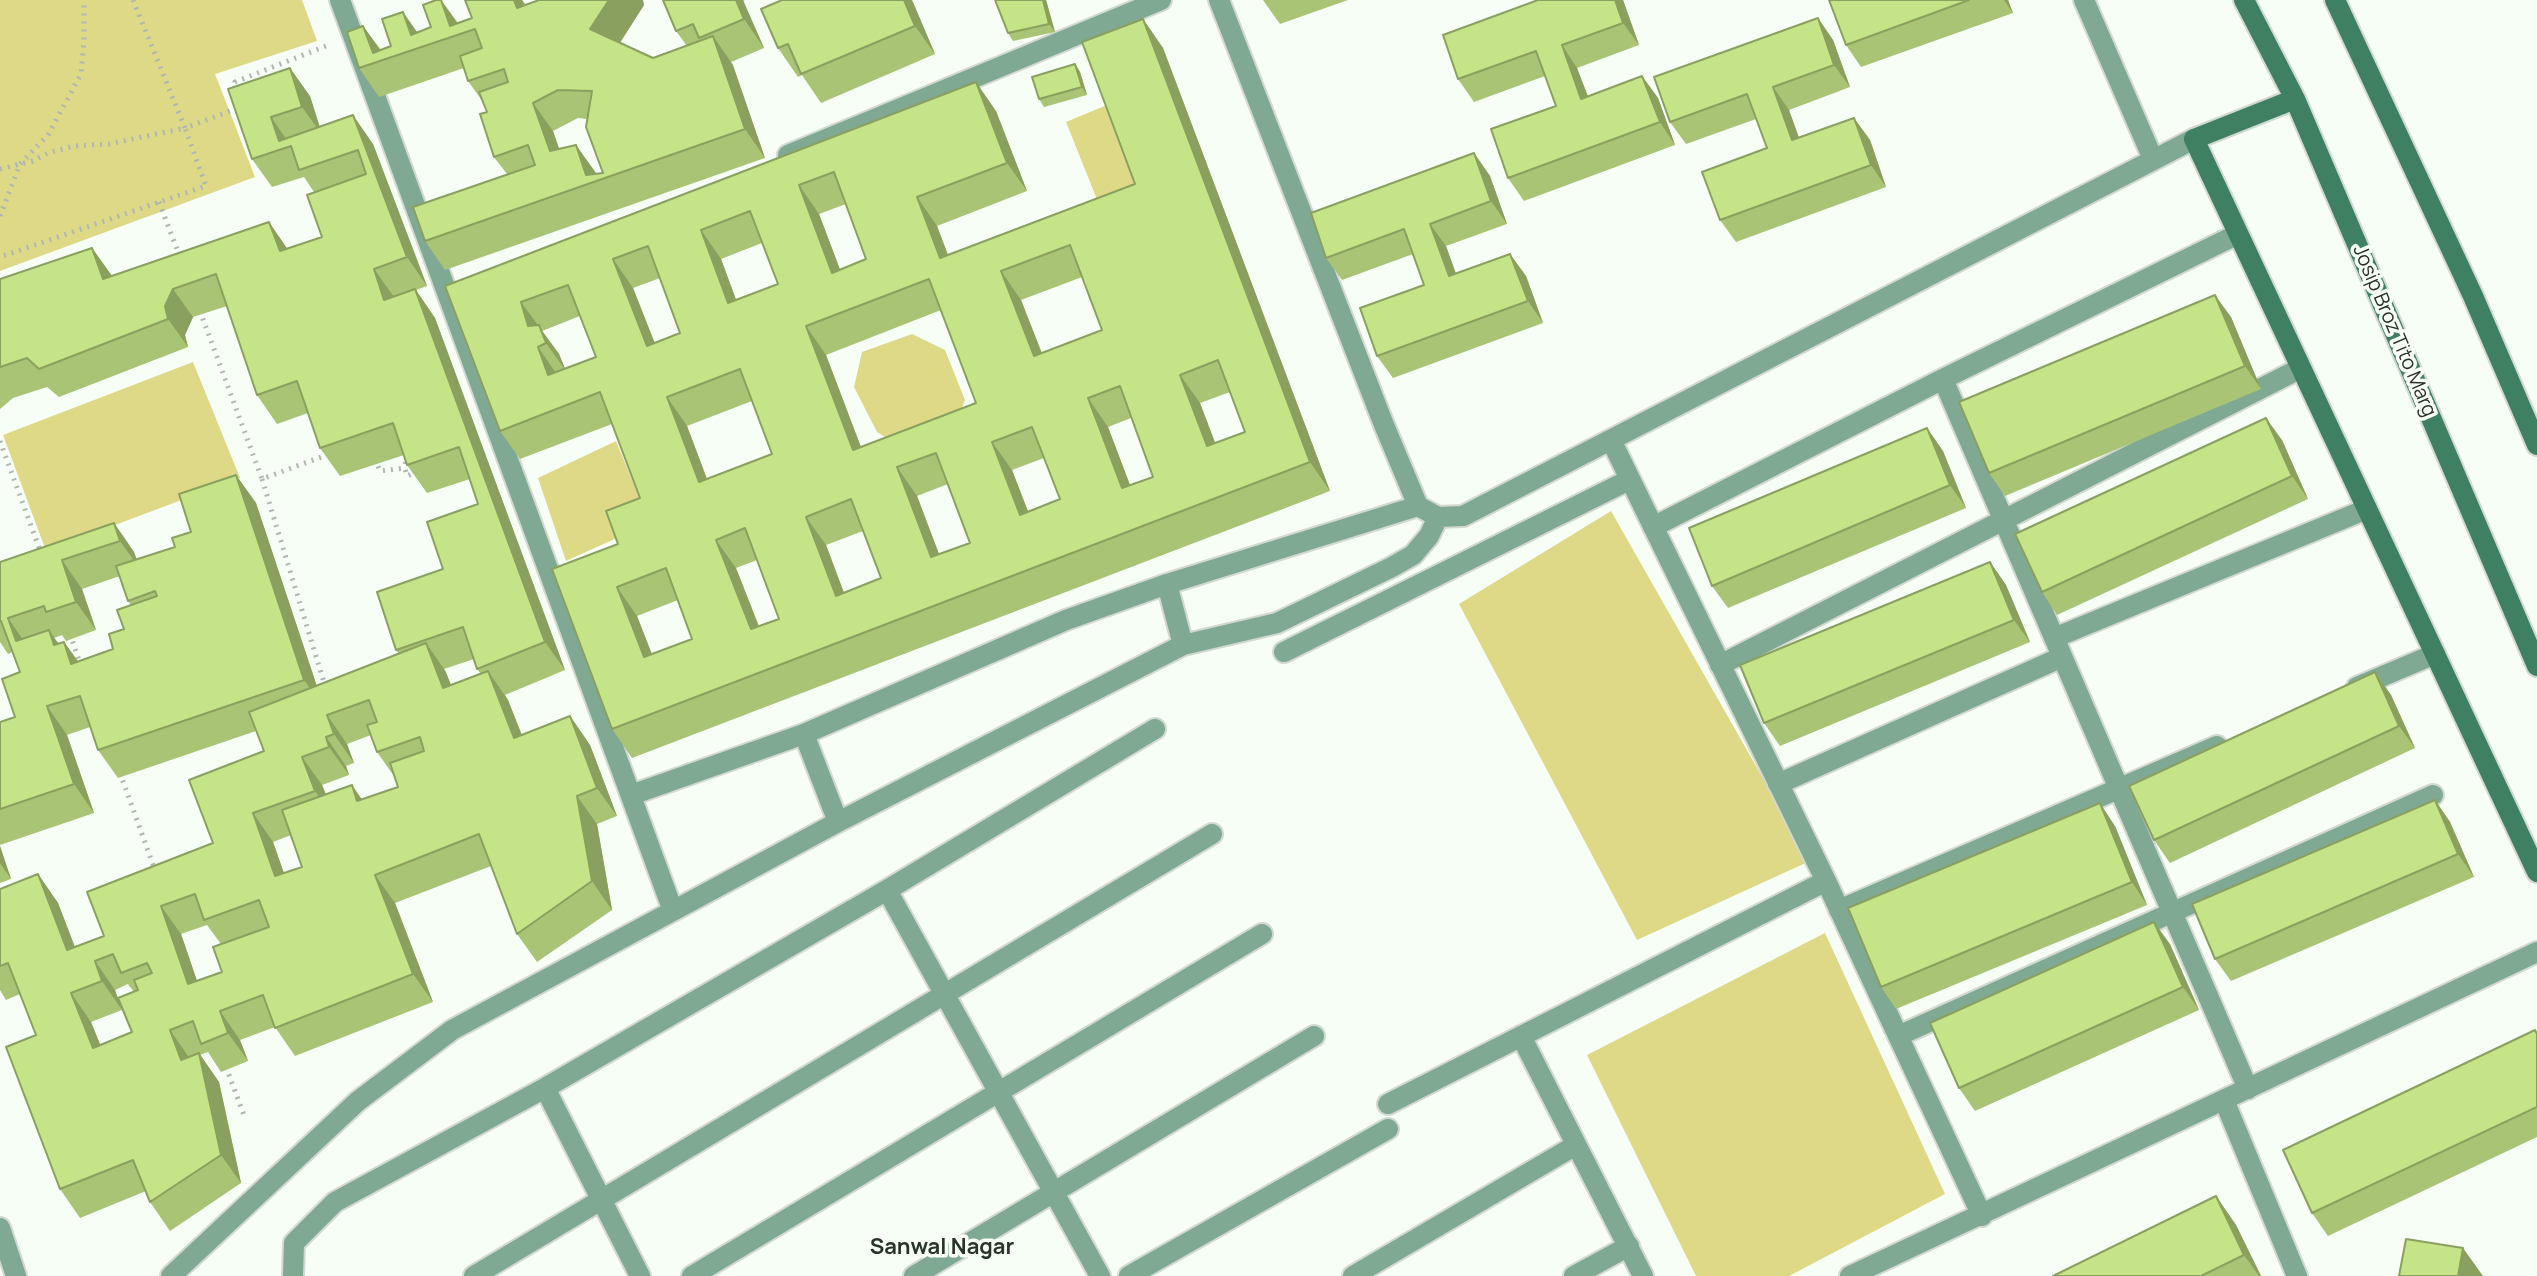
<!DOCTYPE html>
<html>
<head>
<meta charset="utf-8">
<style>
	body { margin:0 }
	canvas { display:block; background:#f7fef6 }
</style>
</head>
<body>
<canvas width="2537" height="1276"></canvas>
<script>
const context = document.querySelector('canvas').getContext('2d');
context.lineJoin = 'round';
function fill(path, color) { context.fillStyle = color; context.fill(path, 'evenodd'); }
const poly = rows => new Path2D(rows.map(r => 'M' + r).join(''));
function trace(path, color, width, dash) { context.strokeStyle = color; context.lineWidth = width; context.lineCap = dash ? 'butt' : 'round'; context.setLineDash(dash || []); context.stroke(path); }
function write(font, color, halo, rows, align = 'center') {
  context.font = font + ' Manrope,sans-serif'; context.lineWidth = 7; context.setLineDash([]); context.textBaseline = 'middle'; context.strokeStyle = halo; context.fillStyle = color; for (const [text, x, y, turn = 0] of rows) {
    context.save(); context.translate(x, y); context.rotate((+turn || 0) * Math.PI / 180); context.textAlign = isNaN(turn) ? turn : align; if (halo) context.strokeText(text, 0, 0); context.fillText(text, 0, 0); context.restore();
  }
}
fill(poly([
	[0,0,302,0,317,41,215,74,255,177,0,271],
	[1107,105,1144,196,1102,212,1066,122],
	[912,334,945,350,965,400,953,430,906,450,877,432,854,387,862,352],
	[193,362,240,478,46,551,3,435],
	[616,441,650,523,566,561,538,478],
	[1611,511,1810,861,1637,940,1459,604],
	[1825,933,1945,1194,1789,1276,1696,1276,1587,1055]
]), '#ded987');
const lane = poly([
	[788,155,1161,0]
]);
const street = poly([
	[340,0,673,911],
	[2084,0,2153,159],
	[1943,379,2248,1089],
	[1611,440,1826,881,1982,1216],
	[1438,517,1463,516,2194,139],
	[1653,527,1943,379,2238,234],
	[1167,584,1418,506],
	[2054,638,2367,509],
	[1284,652,1629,480],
	[1720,665,2301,368],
	[2357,687,2435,654],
	[1778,784,2062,657],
	[631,795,804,734],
	[838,822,804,734,1066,620,1167,584,1183,645],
	[887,890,1100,1276],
	[1839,910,2217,746],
	[1521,1036,1643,1276],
	[1898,1036,2433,795],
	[545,1088,640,1276],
	[2224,1100,2297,1276],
	[1388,1104,1826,881],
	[0,1228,16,1276],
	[171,1276,358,1101,452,1030,838,822,1183,645,1277,623,1392,567,1413,555,1429,536,1438,517,1418,506,1384,425,1219,0],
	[293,1276,294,1243,335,1202,545,1088,887,890,1155,729],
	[474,1276,1212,834],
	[692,1276,1262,934],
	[914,1276,1314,1036],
	[1129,1276,1388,1129],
	[1353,1276,1576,1145],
	[1574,1276,1629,1246],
	[1850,1276,2537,952]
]);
const secondary = poly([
	[2244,0,2295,99,2537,666],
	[2335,0,2473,296,2537,445],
	[2295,99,2194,139,2537,872]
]);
trace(lane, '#d2d9d1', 24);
trace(street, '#d2d9d1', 24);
trace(secondary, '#d2d9d1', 24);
trace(poly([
	[133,0,185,128,241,107],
	[237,90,235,82,326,46],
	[0,169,33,161,48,153,74,146,109,144,185,128,206,186,0,257],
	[159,202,180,257],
	[0,216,20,164,48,135,81,74,84,40,84,0],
	[200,311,262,479,332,453],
	[0,441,41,553],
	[406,454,405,468,407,476,418,471],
	[375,459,380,471,405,468],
	[262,479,326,689],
	[70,634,81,666],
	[120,773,156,873],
	[226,1067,245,1118]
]), '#b0b7b0', 5, [2, 6]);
trace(lane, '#7fa993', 20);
trace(street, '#7fa993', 20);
trace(secondary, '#3f8062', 20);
fill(poly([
	[441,0,458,23,526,5,644,5,620,43,653,58,687,46,676,31,663,0,745,0,743,1,764,48,731,62,765,158,445,270,425,241,507,174,494,157,487,112,483,102,468,81,464,68,379,97,359,68,363,26,381,50,391,46,403,12,417,32,431,27],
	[578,118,587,119,603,173,597,174,559,149,553,131],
	[782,0,912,0,935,54,821,103,802,75,798,77,778,48],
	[995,0,1046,0,1055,32,1013,41,1008,33],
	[1263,0,1348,0,1280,24],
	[1538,0,1623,0,1639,45,1577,68,1588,96,1642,76,1658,98,1675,145,1524,201,1508,178,1556,106,1545,76,1474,102,1458,79],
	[1829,0,2008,0,2013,13,1861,67,1846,45],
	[1818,18,1833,40,1850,87,1789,110,1799,138,1854,118,1870,140,1886,187,1736,242,1720,220,1767,148,1756,119,1686,144,1670,122],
	[1143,19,1163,48,1330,491,632,758,612,729,618,544,640,498,612,424,520,459,500,431,445,286,996,111,1027,191,937,226,948,255,1135,184],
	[846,204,866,259,840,270,819,214],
	[762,243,778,284,736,300,721,259],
	[1082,277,1102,330,1042,353,1021,300],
	[660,278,680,333,655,343,633,288],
	[941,310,976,403,861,447,826,355],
	[580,316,596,357,565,369,559,354,542,331],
	[1230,392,1245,432,1215,443,1200,403],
	[752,401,772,454,707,479,687,426],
	[1131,418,1153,477,1130,485,1108,427],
	[1044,458,1060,499,1028,511,1012,470],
	[948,484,970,543,939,554,917,496],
	[863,531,881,578,844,593,826,545],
	[757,560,779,619,759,626,736,568],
	[678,600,692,639,652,654,637,616],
	[1075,64,1080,72,1087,95,1044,107,1039,99],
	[228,89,310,96,320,127,373,144,427,286,416,290,435,318,565,670,505,695,508,700,522,735,570,716,590,745,617,816,597,824,612,910,537,962,517,934,491,866,395,903,433,1002,295,1056,275,1027,240,1040,248,1061,221,1072,208,1052,200,1055,219,1082,241,1183,170,1231,150,1202,146,1191,80,1218,60,1189,36,1035,20,994,6,1000,0,990,0,889,38,874,58,903,75,947,104,936,213,843,264,751,256,731,118,778,98,750,90,727,67,735,94,813,0,845,0,722,15,717,20,672,12,652,8,654,0,642,0,562,114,523,134,552,137,560,175,547,191,532,236,475,256,503,317,686,399,654,396,650,443,569,478,504,470,479,427,493,407,465,404,455,340,476,320,448,308,413,277,424,257,395,227,306,193,317,185,335,188,347,59,397,47,387,13,398,0,409,0,279,92,248,112,276,288,249,322,237,314,192,304,177,272,187,252,159],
	[120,576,128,601,131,605,124,629,113,649,78,661,64,642,58,643,54,638,62,635,66,641,96,630,82,589],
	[474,659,477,669,481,674,451,685,444,669],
	[371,735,377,752,396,779,398,787,362,800,326,794,322,785,349,775,346,766,354,763,347,744],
	[291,835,302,867,284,873,273,842],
	[207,925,221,944,222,972,197,981,181,934],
	[128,984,134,992,132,1032,100,1045,91,1022,122,1010,115,990],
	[1474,153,1490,176,1507,224,1446,246,1456,274,1510,254,1526,276,1543,323,1393,378,1377,356,1424,285,1413,254,1342,280,1326,258],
	[2231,317,2261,389,2005,496,1989,473],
	[1927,428,1943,451,1966,508,1728,608,1712,586],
	[2282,440,2308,499,2057,615,2042,592],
	[1990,562,2006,585,2030,642,1780,746,1764,723],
	[2375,672,2391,695,2415,748,2170,863,2154,840],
	[2435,800,2450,822,2474,877,2231,981,2215,959],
	[2115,826,2147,905,1896,1009,1881,987],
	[0,846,11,879,0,883],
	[2170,944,2199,1010,1975,1111,1959,1088],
	[2537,1033,2537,1137,2328,1236,2312,1213],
	[2216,1196,2236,1225,2261,1276,2053,1276]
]), '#a9c474');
fill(poly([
	[441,0,460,27,450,26],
	[514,0,522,0,525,4,517,8],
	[609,0,643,0,644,5,610,58,590,29],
	[736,0,743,0,764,48,744,19],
	[904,0,912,0,935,54,915,26],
	[1043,0,1046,0,1055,32,1049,24],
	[1615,0,1623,0,1639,45,1623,23],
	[2004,0,2008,0,2013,13],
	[403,12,423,41,411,35],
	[1818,18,1833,40,1850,87,1834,65],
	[1143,19,1163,48,1330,491,1310,462],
	[363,26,383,54,373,53],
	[713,36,733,65,765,158,745,129],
	[1562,45,1577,68,1597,121,1581,99],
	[1075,64,1080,72,1087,95,1082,87],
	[290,68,310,96,322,135,302,107],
	[1642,76,1658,98,1675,145,1660,122],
	[976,82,996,111,1027,191,1007,163],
	[1773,87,1789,110,1808,163,1792,140],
	[533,103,553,131,570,180,550,151],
	[353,115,373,144,427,286,407,257],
	[271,117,291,146,279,141],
	[1854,118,1870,140,1886,187,1871,165],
	[576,145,596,173,599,181,586,175],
	[1474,153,1490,176,1507,224,1491,201],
	[799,185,819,214,852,301,832,273],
	[917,197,937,226,960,287,940,258],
	[269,222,289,251,280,251],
	[1430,224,1446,246,1465,299,1449,276],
	[701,230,721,259,748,332,728,303],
	[92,248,112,276,103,279],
	[1510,254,1526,276,1543,323,1528,301],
	[613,259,633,288,667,375,647,346],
	[374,269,394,297,384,300],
	[1001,271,1021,300,1054,385,1034,356],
	[173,289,193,317,185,335,188,347,168,319,165,306],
	[415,289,435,318,565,670,545,642],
	[2215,295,2231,317,2261,389,2245,366],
	[521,302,559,354,566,371,546,343,528,326],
	[806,326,826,355,873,479,853,450],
	[538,347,558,376,548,375],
	[1180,375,1200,403,1227,474,1207,446],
	[667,397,687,426,719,511,699,482],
	[1088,398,1108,427,1142,517,1122,488],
	[2266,418,2282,440,2308,499,2292,476],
	[1927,428,1943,451,1966,508,1950,485],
	[992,442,1012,470,1040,543,1020,515],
	[897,467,917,496,951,586,931,557],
	[236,475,256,503,324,708,304,680],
	[806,517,826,545,856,625,836,596],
	[114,523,134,552,140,569,120,541],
	[716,540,736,568,771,658,751,629],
	[62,560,82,589,96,630,76,602],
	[1990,562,2006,585,2030,642,2014,620],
	[617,587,637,616,664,686,644,657],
	[8,618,28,647,16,641],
	[49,630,69,659,54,645],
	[64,642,84,670,71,664],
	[426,643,446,672,463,717,443,688],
	[488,671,508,700,534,767,514,738],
	[2375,672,2391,695,2415,748,2399,726],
	[47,706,67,735,94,813,74,784],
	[327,715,347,744,354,763,334,734],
	[570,716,590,745,617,816,597,788],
	[326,737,346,766,349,775,329,747],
	[302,757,322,785,335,819,315,791],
	[352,785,372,814,357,801],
	[577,796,597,824,612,910,592,881],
	[2435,800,2450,822,2474,877,2458,854],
	[2100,803,2115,826,2147,905,2132,882],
	[253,813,273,842,295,905,275,876],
	[0,846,11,879,0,863],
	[38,874,58,903,87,979,67,950],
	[375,875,395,903,433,1002,413,974],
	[161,906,181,934,208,1013,188,984],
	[2154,922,2170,944,2199,1010,2183,987],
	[95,961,115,990,122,1010,102,981],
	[71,993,91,1022,113,1076,93,1048],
	[220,1011,240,1040,248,1061,228,1033],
	[170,1030,190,1059,181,1060],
	[199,1053,219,1082,241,1183,221,1155],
	[2216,1196,2236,1225,2261,1276,2259,1276,2244,1255],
	[2463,1248,2483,1276,2458,1276]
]), '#8aa05e');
const building = poly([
	[436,0,441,0,450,26,472,18,465,0,514,0,517,8,539,0,609,0,590,29,653,58,713,36,745,129,425,241,413,207,535,165,528,145,494,157,480,114,487,112,479,92,508,82,504,69,468,81,460,56,482,48,475,29,359,68,347,32,363,26,373,53,391,46,382,19,403,12,411,35,431,27,423,5,436,0],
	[558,90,592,91,586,127,603,173,586,175,576,145,550,151,533,103,558,90],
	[663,0,736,0,744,19,699,38,693,24,676,31,663,0],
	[782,0,904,0,915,26,801,74,788,44,778,48,761,9,782,0],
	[995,0,1043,0,1049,24,1008,33,995,0],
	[1538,0,1615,0,1623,23,1562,45,1581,99,1642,76,1660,122,1508,178,1491,129,1556,106,1536,51,1458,79,1443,35,1538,0],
	[1829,0,1969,0,1846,45,1829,0],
	[1818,18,1834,65,1773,87,1792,140,1854,118,1871,165,1720,220,1702,172,1767,148,1747,94,1670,122,1654,77,1818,18],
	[1143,19,1310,462,612,729,552,569,618,544,606,511,640,498,600,392,500,431,445,286,976,82,1007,163,917,197,940,258,1135,184,1082,42,1143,19],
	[834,172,866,259,832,273,799,185,834,172],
	[750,211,778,284,728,303,701,230,750,211],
	[1070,245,1102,330,1034,356,1001,271,1070,245],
	[648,246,680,333,647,346,613,259,648,246],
	[929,279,976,403,853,450,806,326,929,279],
	[568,285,596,357,548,375,538,347,546,343,539,325,528,326,521,302,568,285],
	[1218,360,1245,432,1207,446,1180,375,1218,360],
	[740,369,772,454,699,482,667,397,740,369],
	[1120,386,1153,477,1122,488,1088,398,1120,386],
	[1032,427,1060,499,1020,515,992,442,1032,427],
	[936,453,970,543,931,557,897,467,936,453],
	[851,499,881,578,836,596,806,517,851,499],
	[745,528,779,619,751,629,716,540,745,528],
	[666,568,692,639,644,657,617,587,666,568],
	[1075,64,1082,87,1039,99,1032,77,1075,64],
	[290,68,302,107,271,117,279,141,353,115,407,257,374,269,384,300,415,289,545,642,477,669,463,627,396,650,377,592,443,569,427,522,478,504,459,447,407,465,393,423,320,448,297,381,257,395,216,274,173,289,165,306,168,319,39,369,27,358,0,367,0,279,92,248,103,279,269,222,280,251,322,237,307,195,366,174,358,150,299,170,291,146,252,159,228,89,290,68],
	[1474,153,1491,201,1430,224,1449,276,1510,254,1528,301,1377,356,1360,308,1424,285,1404,229,1326,258,1311,213,1474,153],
	[2215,295,2245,366,1989,473,1959,402,2215,295],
	[2266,418,2292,476,2042,592,2015,534,2266,418],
	[1927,428,1950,485,1712,586,1689,528,1927,428],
	[236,475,304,680,98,750,80,696,47,706,74,784,0,809,0,722,15,717,2,679,20,672,1,621,0,621,0,562,114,523,120,541,62,560,76,602,46,612,44,606,8,618,16,641,49,630,54,645,64,642,71,664,113,649,109,634,124,629,117,610,157,596,155,591,128,601,116,566,175,547,172,538,191,532,179,494,236,475],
	[1990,562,2014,620,1764,723,1740,665,1990,562],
	[426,643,443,688,488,671,514,738,570,716,597,788,577,796,592,881,517,934,479,834,375,875,413,974,275,1028,263,995,220,1011,228,1033,201,1044,193,1021,170,1030,181,1060,199,1053,221,1155,150,1202,133,1160,60,1189,6,1047,36,1035,8,963,0,966,0,889,38,874,67,950,104,936,87,892,213,843,189,780,264,751,249,712,426,643],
	[369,700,377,722,367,725,377,752,420,737,424,751,390,763,398,787,357,801,352,785,282,810,302,867,275,876,253,813,315,791,302,757,329,747,326,737,334,734,327,715,369,700],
	[195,894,204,920,259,900,269,927,213,947,222,972,188,984,161,906,195,894],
	[113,954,121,973,147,963,152,973,134,980,138,990,118,998,132,1032,93,1048,71,993,102,981,95,961,113,954],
	[2375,672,2399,726,2154,840,2129,786,2375,672],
	[2435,800,2458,854,2215,959,2192,904,2435,800],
	[2100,803,2132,882,1881,987,1848,908,2100,803],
	[2154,922,2183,987,1959,1088,1930,1023,2154,922],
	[2535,1030,2537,1034,2537,1107,2312,1213,2283,1150,2535,1030],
	[2216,1196,2244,1255,2201,1276,2053,1276,2216,1196],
	[2406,1239,2463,1248,2458,1276,2399,1276,2406,1239]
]);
fill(building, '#c5e487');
trace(building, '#8aa05e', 2);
write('20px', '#2a312a', '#f7fef6', [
	["Josip Broz Tito Marg",2394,331,67]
]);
write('bold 22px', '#273526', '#f7fef6', [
	["Sanwal Nagar",942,1248]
]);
</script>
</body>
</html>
